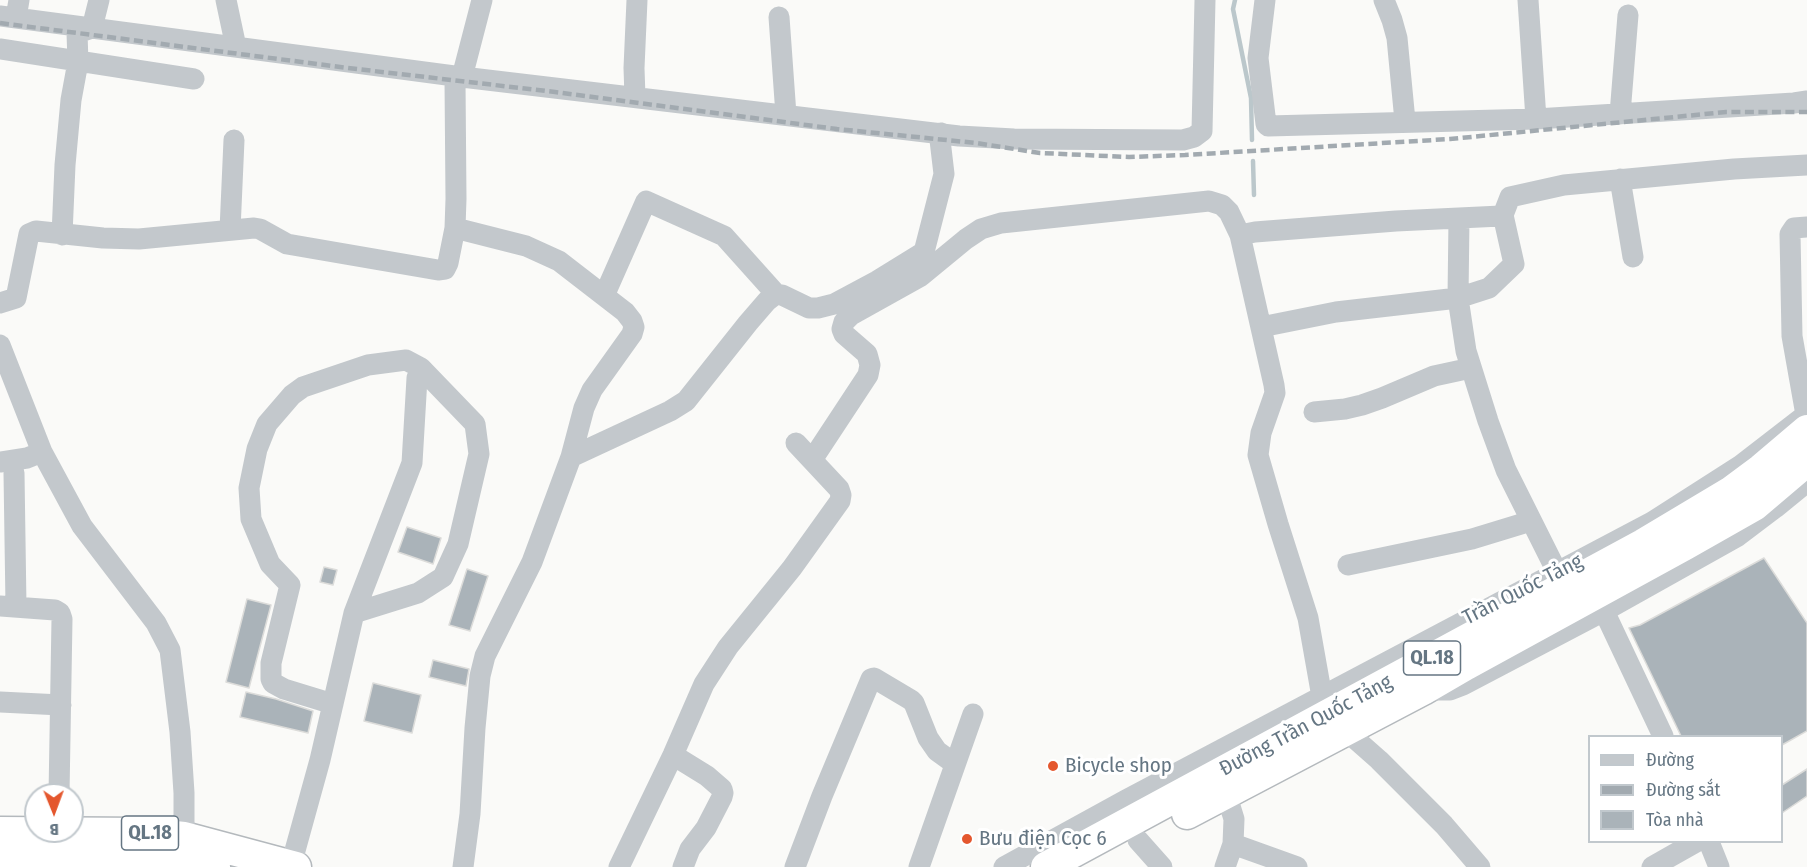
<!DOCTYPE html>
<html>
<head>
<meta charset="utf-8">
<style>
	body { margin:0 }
	#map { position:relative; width:1807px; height:867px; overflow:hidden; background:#fafaf8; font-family:"Fira Sans Condensed",sans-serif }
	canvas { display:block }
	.legend { position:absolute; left:1588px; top:735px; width:195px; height:108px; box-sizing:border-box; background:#fff; border:2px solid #c1c8cd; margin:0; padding:8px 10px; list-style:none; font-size:18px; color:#657683 }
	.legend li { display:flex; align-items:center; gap:12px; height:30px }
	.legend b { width:30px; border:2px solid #c1c8cd }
	.north { position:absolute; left:24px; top:783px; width:60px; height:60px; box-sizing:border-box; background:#fff; border:2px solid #c1c8cd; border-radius:50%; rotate:179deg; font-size:16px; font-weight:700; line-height:24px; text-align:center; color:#657683 }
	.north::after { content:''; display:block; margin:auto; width:21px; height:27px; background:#e4572e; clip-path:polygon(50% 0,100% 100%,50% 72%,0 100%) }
</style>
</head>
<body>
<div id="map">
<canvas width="1807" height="867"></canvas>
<ul class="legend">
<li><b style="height:8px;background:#c3c8cc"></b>Đường</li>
<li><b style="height:8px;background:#a2aab0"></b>Đường sắt</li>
<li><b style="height:16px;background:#aab3b9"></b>Tòa nhà</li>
</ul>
<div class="north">B</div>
</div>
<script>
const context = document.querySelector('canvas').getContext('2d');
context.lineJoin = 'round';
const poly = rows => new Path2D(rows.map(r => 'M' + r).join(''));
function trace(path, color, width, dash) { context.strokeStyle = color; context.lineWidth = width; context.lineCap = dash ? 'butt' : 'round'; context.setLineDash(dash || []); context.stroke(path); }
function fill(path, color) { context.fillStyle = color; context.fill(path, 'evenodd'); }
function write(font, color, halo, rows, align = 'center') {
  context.font = font + ' "Fira Sans Condensed",sans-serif'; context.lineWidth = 6; context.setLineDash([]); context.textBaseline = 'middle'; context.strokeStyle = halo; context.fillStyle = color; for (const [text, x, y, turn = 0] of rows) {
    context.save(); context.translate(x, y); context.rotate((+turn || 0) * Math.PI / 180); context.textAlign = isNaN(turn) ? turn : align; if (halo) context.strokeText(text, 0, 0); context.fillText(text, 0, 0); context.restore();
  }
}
trace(poly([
	[1235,0,1233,9,1251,98,1252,140],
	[1253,161,1254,195]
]), '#bbc7cb', 4.5);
const building = poly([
	[407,527,441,538,433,564,398,552,407,527],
	[1764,558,1807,623,1807,731,1782,745,1782,736,1681,736,1629,628,1640,625,1764,558],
	[324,567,337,570,333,585,320,582,324,567],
	[467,569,488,576,470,631,449,625,467,569],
	[247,599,271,605,249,688,226,682,247,599],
	[433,660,469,669,466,686,429,677,433,660],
	[373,683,421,695,412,733,364,721,373,683],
	[246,692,276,699,313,711,308,733,240,717,246,692],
	[1807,769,1807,796,1782,813,1782,785,1807,769]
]);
fill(building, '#aab3b9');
trace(building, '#dcdcda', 1.5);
const highway = poly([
	[1187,814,1423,690,1466,665,1685,545,1754,506,1807,461],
	[0,832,146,833,184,837,296,867],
	[0,853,137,853,215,867],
	[1046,867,1643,544,1730,492,1761,469,1807,430]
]);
trace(highway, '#b4b9bd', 33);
trace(poly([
	[226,0,236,47],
	[1265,0,1258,58,1266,124,1268,126,1536,119,1794,103,1807,101],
	[1384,0,1392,20,1397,38,1405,121],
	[1528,0,1536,119],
	[0,16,462,77,959,136,1014,139,1183,140,1194,137,1202,131,1205,0],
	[779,17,786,115],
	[16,18,19,0],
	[0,49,194,79],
	[635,97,634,68,637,0],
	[1620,114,1628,15],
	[1620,179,1633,257],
	[1459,218,1458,298,1466,351,1488,421,1506,470,1557,572],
	[455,228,526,246,559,261,625,312,632,321,634,327,632,334,592,390,584,408,571,457,532,562,485,656,480,676,475,728,470,814,463,867],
	[230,230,234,140],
	[62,235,65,165,71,100,78,62,77,33,92,28,99,0],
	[1240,235,1255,232,1396,221,1501,216,1503,215,1510,197,1564,185,1734,169,1807,165],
	[604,296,646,201,724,236,776,294],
	[0,303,16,298,29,234,36,231,103,238,139,239,254,228,260,229,287,244,438,270,445,269,448,263,455,228,456,199,455,81,462,77,482,0],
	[1261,327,1336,312,1458,298,1489,288,1514,264,1503,215],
	[0,345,42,452,82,526,156,623,170,650,180,732,184,793,184,837],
	[1314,412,1345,409,1362,405,1382,398,1434,376,1471,368],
	[1806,415,1792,336,1790,234,1794,228,1807,227],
	[571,457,670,411,686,401,748,323,767,301,776,294,782,295,809,308,818,308,834,304,877,281,924,252,944,174,940,140,941,133],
	[812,460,868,375,870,365,867,354,844,334,842,329,844,322,851,315,921,276,966,239,981,229,1001,223,1209,201,1222,205,1229,212,1240,235,1274,385,1275,393,1261,433,1258,455,1278,524,1308,618,1322,697],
	[0,462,27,458,42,452],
	[14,473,16,606],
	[1348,565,1472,539,1531,521],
	[0,606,55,610,60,613,62,619,59,795],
	[1604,611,1663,736],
	[1430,690,1450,690,1463,685,1604,611,1738,536,1775,508,1807,482],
	[0,702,61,705],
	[333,704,284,689,273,683,271,679,271,663,290,585,270,564,251,519,249,488,257,449,267,424,292,395,303,387,368,365,406,360,421,368,475,424,479,454,458,544,443,577,418,593,354,613],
	[1345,730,1379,760,1444,825,1480,867],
	[673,755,707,776,722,789,723,793,722,797,706,828,690,849,683,867],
	[1138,840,1162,867],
	[1709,842,1719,867],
	[1233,844,1297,867],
	[291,865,320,760,354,613,412,463,417,378,421,368],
	[619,867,673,755,704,684,728,647,792,568,840,501,841,495,839,489,796,443],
	[795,867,822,796,871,679,874,678,911,700,914,703,928,738,937,751,955,764],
	[919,867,973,714],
	[1004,867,1126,800,1652,522,1741,465,1807,414],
	[1225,867,1233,844,1234,819,1226,793],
	[1652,867,1696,842]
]), '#c3c8cc', 21);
trace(highway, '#fff', 30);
trace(poly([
	[0,23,348,68,555,92,837,129,976,143,1040,153,1129,157,1185,155,1450,139,1726,112,1807,112]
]), '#a2aab0', 4.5, [9, 4.5]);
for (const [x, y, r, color] of [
	[1053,766,6,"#e4572e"],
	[967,839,6,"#e4572e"]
]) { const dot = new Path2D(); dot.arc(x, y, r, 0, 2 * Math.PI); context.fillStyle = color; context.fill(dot); trace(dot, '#fff', 2); }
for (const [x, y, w] of [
	[1432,658,57],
	[150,833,57]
]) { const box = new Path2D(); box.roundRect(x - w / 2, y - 17, w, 34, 4.5); context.fillStyle = '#fff'; context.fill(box); trace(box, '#657683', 1.5); }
write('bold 20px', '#657683', null, [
	["QL.18",1432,658],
	["QL.18",150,833]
]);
write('21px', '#657683', '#fff', [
	["Trần Quốc Tảng",1523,590,-27],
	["Đường Trần Quốc Tảng",1306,726,-28]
]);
write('21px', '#657683', '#fff', [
	["Bicycle shop",1065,766],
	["Bưu điện Cọc 6",979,839]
], 'left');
</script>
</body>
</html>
